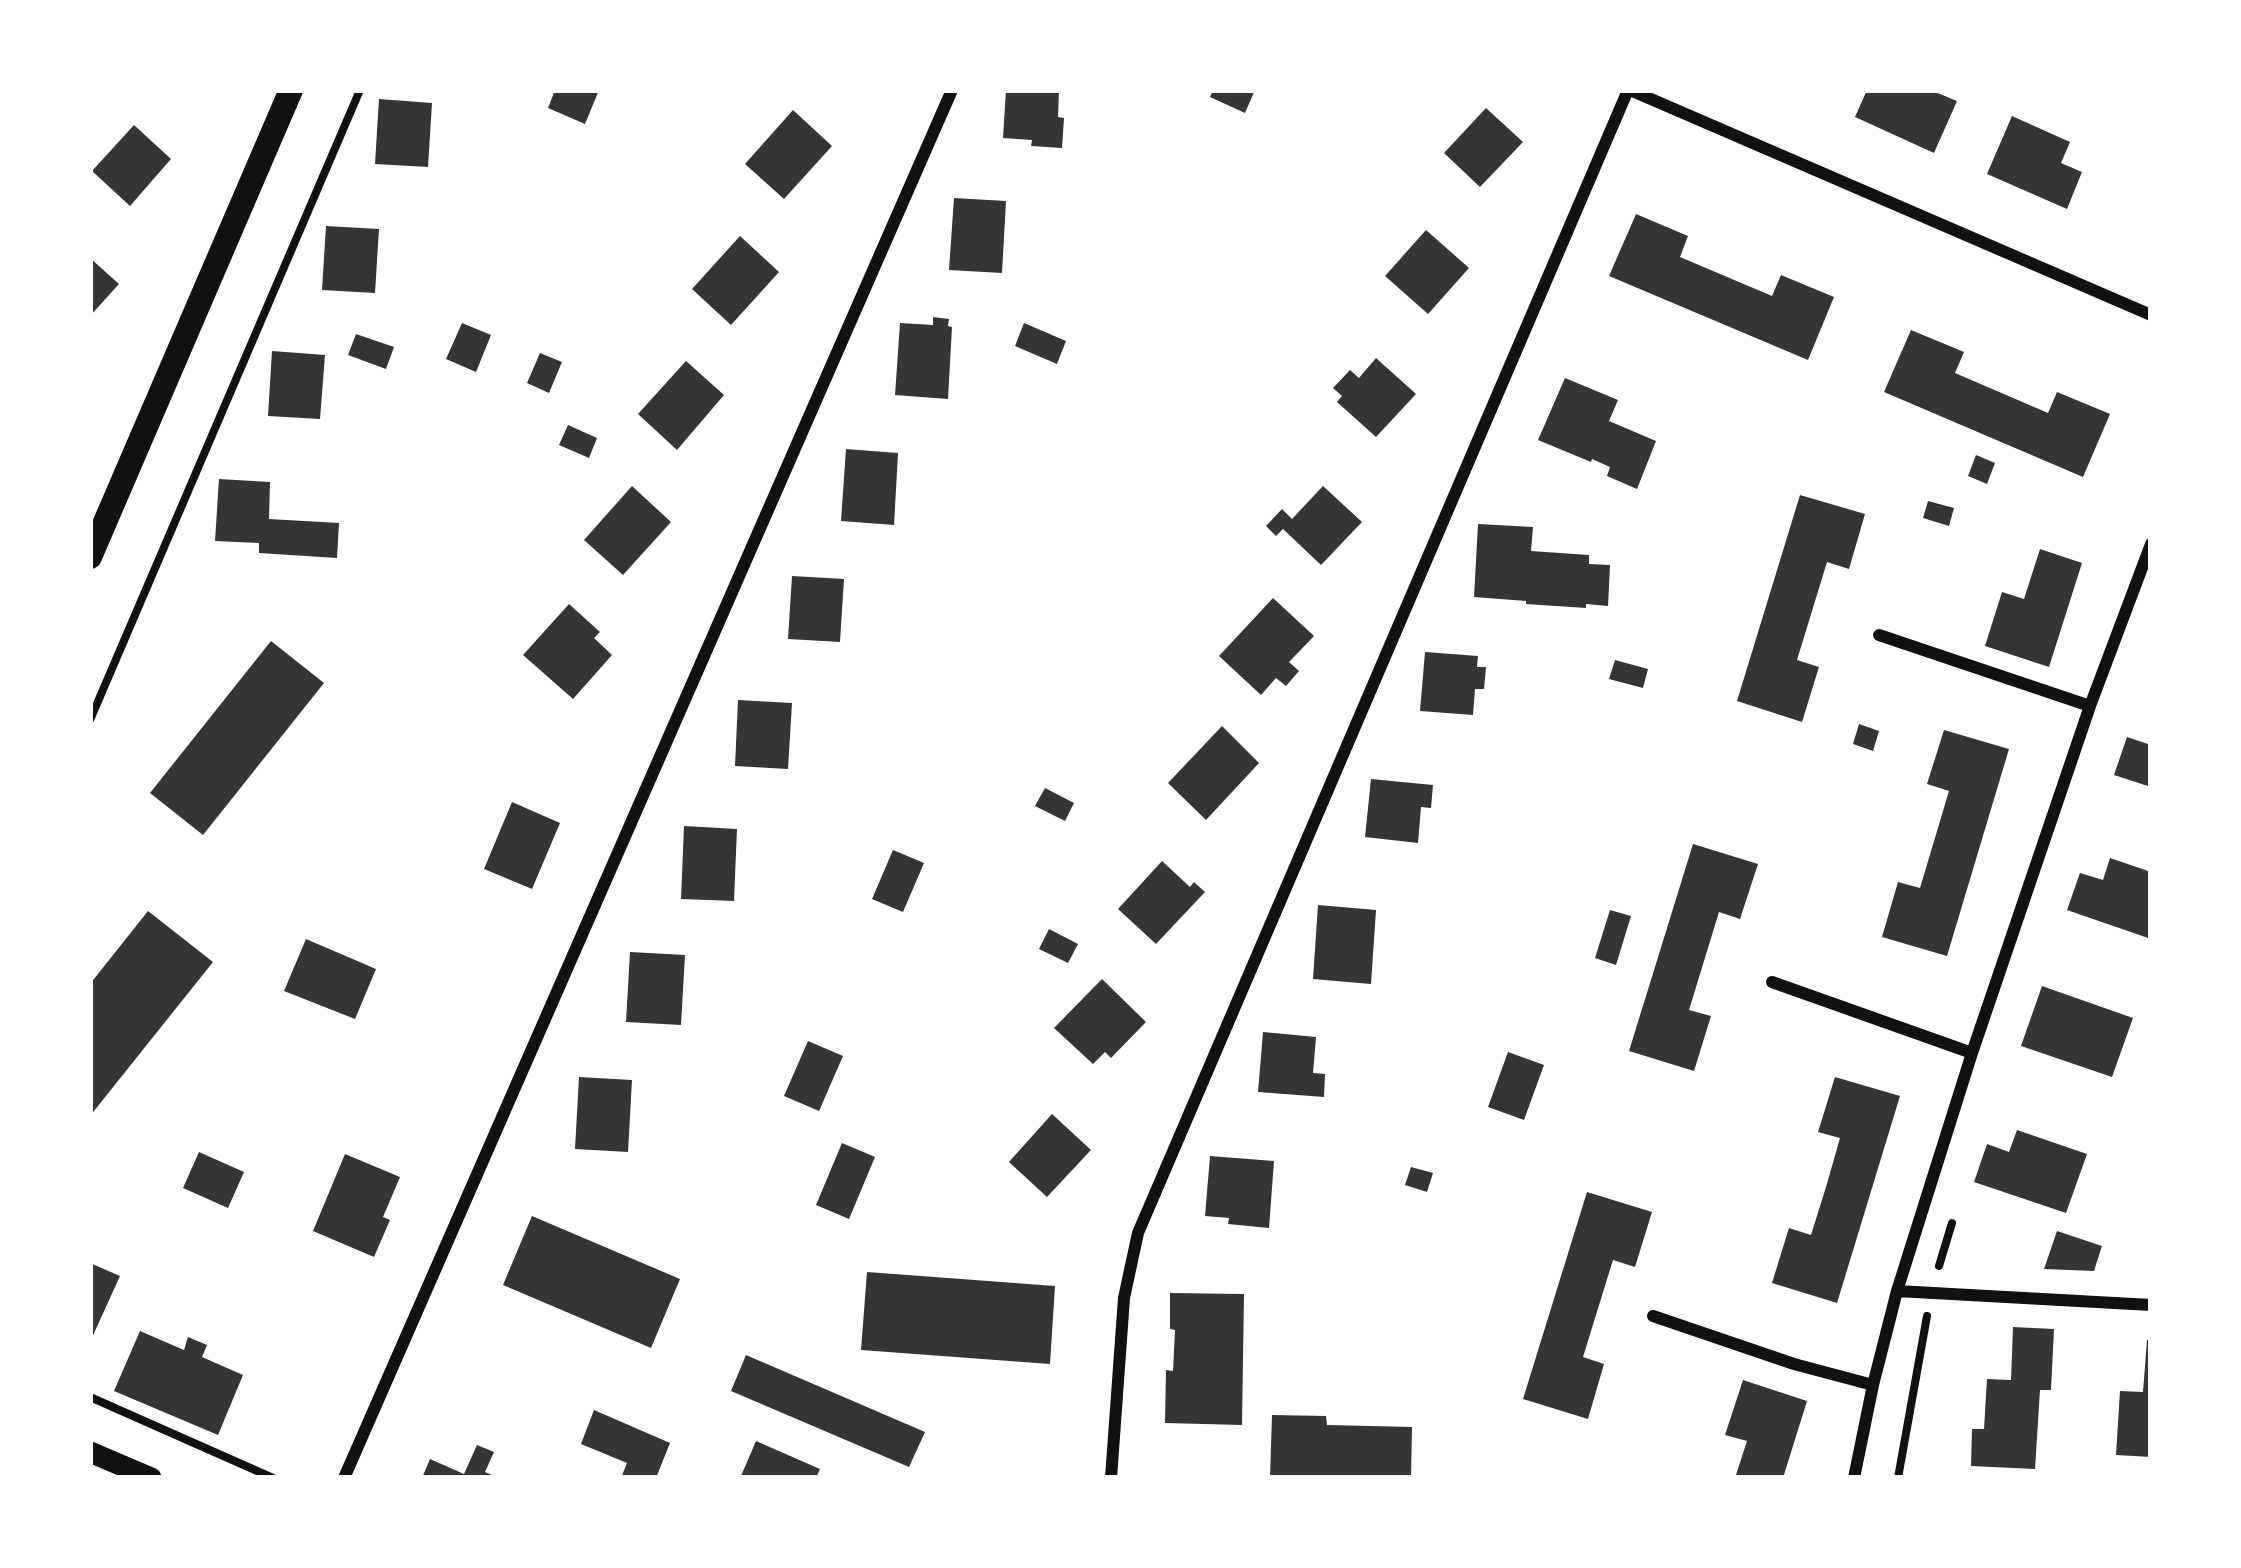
<!DOCTYPE html>
<html>
<head>
<meta charset="utf-8">
<style>
	body { margin:0 }
	#map { position:relative; width:2241px; height:1568px; overflow:hidden; background:#fff; font-family:"Work Sans",sans-serif }
	canvas { display:block }
	.frame { position:absolute; inset:0; border:93px solid #fff; pointer-events:none }
</style>
</head>
<body>
<div id="map">
<canvas width="2241" height="1568"></canvas>
<div class="frame"></div>
</div>
<script>
const context = document.querySelector('canvas').getContext('2d');
context.lineJoin = 'round';
function fill(path, color) { context.fillStyle = color; context.fill(path, 'evenodd'); }
const poly = rows => new Path2D(rows.map(r => 'M' + r).join(''));
function trace(path, color, width, dash) { context.strokeStyle = color; context.lineWidth = width; context.lineCap = dash ? 'butt' : 'round'; context.setLineDash(dash || []); context.stroke(path); }
fill(poly([
	[555,90,599,90,585,124,548,108],
	[1006,90,1059,90,1058,117,1064,118,1062,148,1031,146,1032,140,1003,138],
	[1213,90,1255,90,1245,113,1210,97],
	[1867,90,1936,90,1935,92,1957,101,1934,153,1855,117],
	[379,99,432,103,428,167,375,164],
	[1486,108,1523,142,1480,187,1444,153],
	[793,110,832,146,784,199,745,164],
	[2012,116,2070,142,2061,163,2082,172,2067,209,1987,174],
	[134,125,171,159,130,206,92,171],
	[954,198,1006,201,1002,273,949,270],
	[1636,214,1688,236,1680,257,1772,296,1781,275,1834,297,1808,360,1609,276],
	[326,226,379,229,375,293,322,290],
	[1426,230,1469,268,1428,314,1385,276],
	[740,236,779,272,731,325,692,289],
	[90,258,119,284,90,316],
	[933,317,949,319,948,326,952,327,948,399,895,395,900,323,933,325],
	[462,323,491,335,476,372,446,359],
	[1024,323,1066,341,1057,364,1015,346],
	[1911,330,1964,352,1955,373,2048,413,2057,392,2110,414,2083,477,1884,392],
	[356,334,394,347,386,369,348,355],
	[272,351,325,355,320,419,268,416],
	[540,353,562,362,549,393,527,383],
	[1376,358,1416,394,1376,437,1337,402,1342,396,1333,388,1350,370,1359,378],
	[686,361,724,395,677,450,638,414],
	[1565,378,1618,400,1609,421,1656,441,1637,489,1607,476,1610,467,1592,459,1591,462,1538,440],
	[568,425,597,438,589,458,559,445],
	[846,449,898,453,894,525,841,521],
	[1976,455,1995,463,1987,484,1968,476],
	[219,479,270,482,269,519,339,523,337,558,259,553,259,543,215,541],
	[632,486,671,522,623,575,584,540],
	[1323,486,1362,522,1321,565,1283,529,1276,536,1266,526,1282,509,1292,519],
	[1800,495,1865,514,1849,569,1827,562,1797,660,1819,667,1802,722,1737,701],
	[1928,501,1954,508,1949,526,1923,518],
	[1478,524,1533,527,1531,551,1589,555,1589,564,1610,565,1608,606,1586,604,1586,608,1526,604,1526,601,1474,597],
	[2040,549,2082,563,2049,667,1985,646,2002,592,2024,599],
	[792,576,844,579,840,642,788,639],
	[1273,598,1314,636,1289,662,1299,671,1286,686,1276,678,1261,695,1219,656],
	[569,604,600,632,594,638,612,655,573,699,523,655],
	[271,641,324,683,203,835,150,793],
	[1425,652,1478,656,1477,667,1486,667,1484,689,1475,689,1473,715,1420,711],
	[1615,660,1648,669,1643,688,1609,679],
	[738,700,792,703,788,769,735,766],
	[1859,724,1879,731,1873,751,1853,744],
	[1222,726,1259,763,1206,820,1168,783],
	[1944,730,2009,749,1947,956,1882,937,1898,882,1920,888,1949,791,1927,784],
	[2127,737,2151,745,2151,787,2114,775],
	[1371,779,1433,785,1431,808,1421,807,1418,843,1365,837],
	[1045,788,1074,803,1065,821,1035,806],
	[512,802,560,823,532,889,484,869],
	[684,826,737,829,734,901,681,899],
	[1693,844,1758,864,1740,919,1719,912,1689,1010,1711,1016,1694,1071,1629,1051],
	[893,850,924,863,903,912,872,899],
	[2110,858,2151,872,2151,939,2067,910,2080,873,2103,880],
	[1162,861,1190,887,1194,882,1205,892,1156,944,1118,909],
	[1318,905,1376,910,1371,984,1313,979],
	[1610,910,1631,916,1616,965,1595,958],
	[148,911,213,962,90,1116,90,984],
	[1049,929,1078,944,1068,963,1039,949],
	[306,939,376,969,355,1019,284,991],
	[630,952,685,955,681,1025,626,1022],
	[1102,979,1146,1022,1111,1058,1105,1052,1093,1064,1054,1028],
	[2042,986,2133,1018,2112,1077,2021,1046],
	[1263,1032,1316,1037,1313,1073,1325,1074,1324,1097,1258,1092],
	[808,1041,843,1056,819,1111,784,1096],
	[1508,1052,1544,1065,1524,1120,1488,1107],
	[579,1077,632,1080,628,1152,575,1149],
	[1835,1077,1900,1096,1837,1303,1772,1283,1789,1228,1811,1235,1826,1187,1840,1138,1818,1132],
	[1052,1114,1091,1150,1047,1197,1009,1162],
	[2017,1130,2087,1154,2066,1213,1974,1182,1987,1144,2009,1152],
	[842,1143,875,1157,849,1219,816,1205],
	[199,1152,244,1172,228,1208,183,1188],
	[345,1154,400,1177,383,1217,390,1220,374,1257,313,1231],
	[1210,1156,1274,1161,1269,1228,1228,1224,1229,1218,1205,1216],
	[1411,1167,1433,1173,1427,1192,1405,1185],
	[1587,1192,1652,1212,1635,1267,1613,1260,1583,1357,1604,1364,1588,1419,1523,1399],
	[532,1216,680,1279,651,1348,503,1285],
	[2057,1231,2102,1246,2094,1271,2044,1269],
	[90,1263,120,1276,90,1342],
	[867,1272,1055,1286,1050,1364,861,1350],
	[1170,1293,1244,1294,1242,1425,1165,1423,1166,1370,1173,1371,1175,1330,1170,1329],
	[2013,1327,2054,1329,2051,1390,2040,1390,2035,1469,1971,1466,1972,1429,1984,1429,1987,1379,2011,1380],
	[140,1331,184,1350,188,1337,207,1345,202,1357,243,1375,218,1435,114,1391],
	[2147,1340,2151,1340,2151,1457,2116,1455,2120,1391,2143,1392],
	[746,1355,925,1432,909,1467,731,1391],
	[1743,1380,1807,1401,1783,1478,1735,1478,1747,1441,1725,1435],
	[594,1410,670,1443,656,1478,621,1478,627,1463,581,1444],
	[1272,1415,1326,1416,1327,1425,1412,1427,1411,1478,1270,1478],
	[756,1441,820,1469,816,1478,741,1476],
	[477,1445,494,1452,485,1472,499,1478,422,1478,430,1459,464,1474]
]), '#353535');
trace(poly([
	[90,720,360,90],
	[1939,1266,1952,1223],
	[90,1397,273,1478],
	[1898,1478,1927,1316]
]), '#111', 8);
trace(poly([
	[1630,90,2151,315],
	[1879,635,2090,706],
	[1772,982,1972,1053],
	[1897,1291,2151,1305],
	[1653,1316,1794,1364,1873,1385],
	[344,1478,952,90],
	[1111,1478,1124,1298,1138,1233,1628,90],
	[1854,1478,1873,1385,1897,1291,1972,1053,2090,706,2151,544]
]), '#111', 12);
trace(poly([
	[90,1452,151,1478]
]), '#111', 21);
trace(poly([
	[90,557,291,90]
]), '#111', 24);
</script>
</body>
</html>
